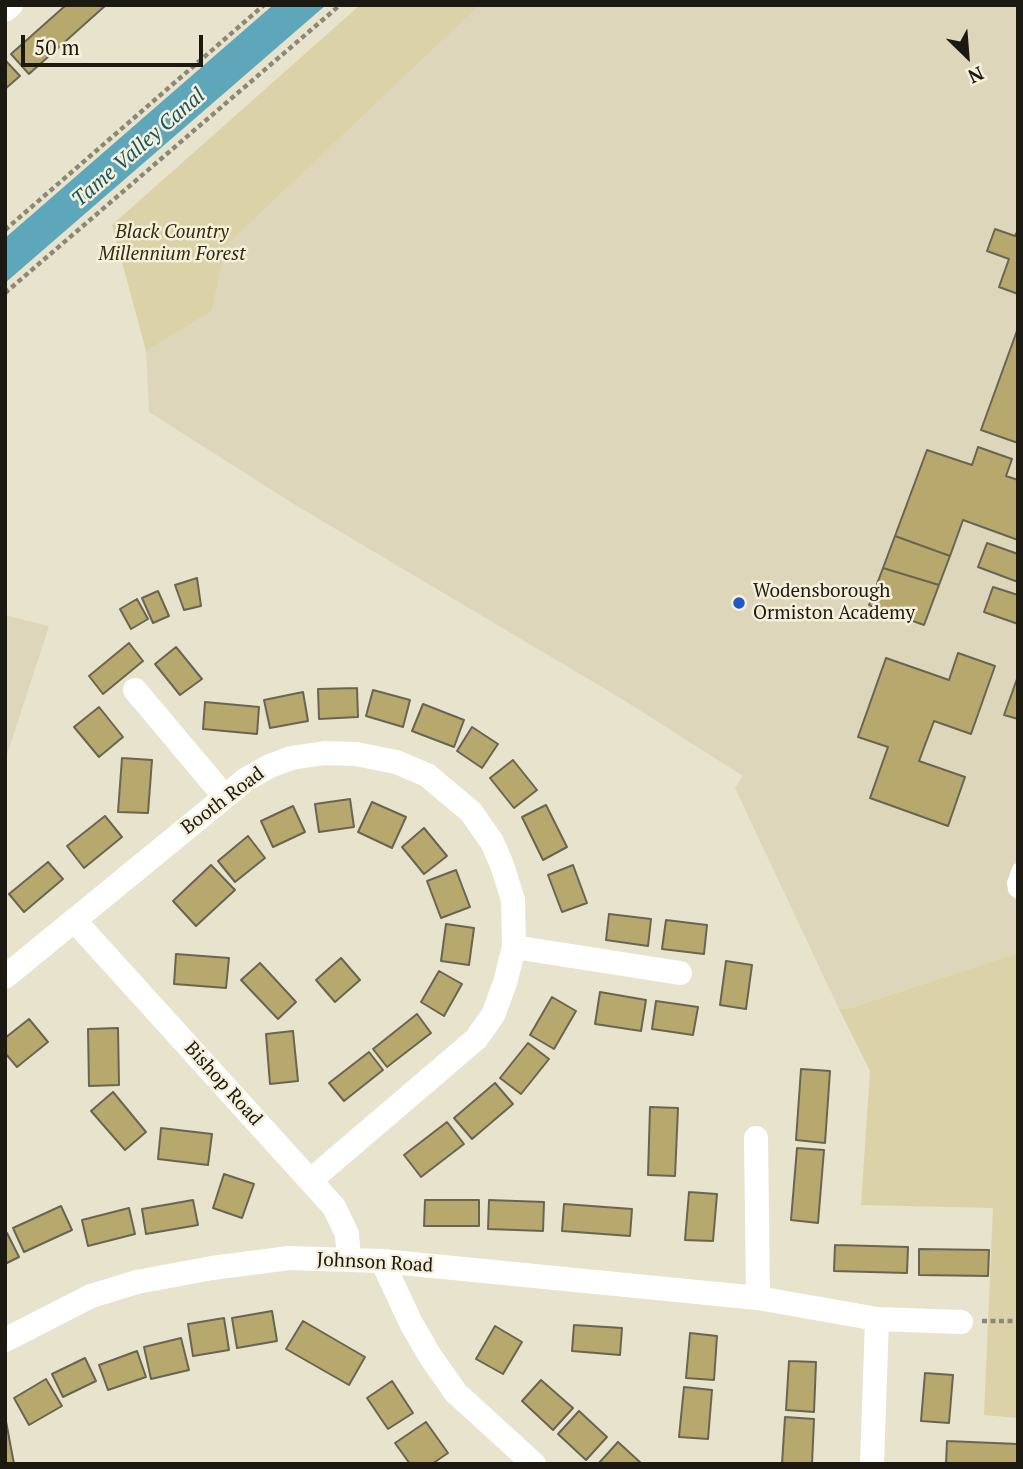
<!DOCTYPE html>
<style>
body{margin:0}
#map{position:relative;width:1023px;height:1469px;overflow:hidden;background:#e8e3cd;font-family:"PT Serif",serif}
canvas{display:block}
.frame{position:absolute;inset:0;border:7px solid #1b1912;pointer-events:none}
.north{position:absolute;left:932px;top:21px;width:70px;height:70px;-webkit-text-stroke:5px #f6f0db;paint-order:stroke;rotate:155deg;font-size:19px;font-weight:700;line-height:28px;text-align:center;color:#1b1912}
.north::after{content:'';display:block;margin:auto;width:24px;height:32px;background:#1b1912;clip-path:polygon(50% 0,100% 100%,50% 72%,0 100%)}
.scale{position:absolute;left:21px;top:35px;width:182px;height:32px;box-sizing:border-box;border:4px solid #1b1912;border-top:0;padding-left:9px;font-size:21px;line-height:24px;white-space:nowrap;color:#1b1912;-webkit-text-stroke:5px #f6f0db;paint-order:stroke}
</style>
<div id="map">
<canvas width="1023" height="1469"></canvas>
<div class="frame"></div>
<div class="north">N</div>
<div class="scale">50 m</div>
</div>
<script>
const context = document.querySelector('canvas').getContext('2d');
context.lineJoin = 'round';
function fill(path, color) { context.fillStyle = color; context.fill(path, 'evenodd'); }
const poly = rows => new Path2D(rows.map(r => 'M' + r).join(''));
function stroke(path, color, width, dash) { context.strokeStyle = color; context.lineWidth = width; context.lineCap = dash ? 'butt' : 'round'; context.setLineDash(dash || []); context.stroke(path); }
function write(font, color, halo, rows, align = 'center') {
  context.font = font + ' "PT Serif",serif'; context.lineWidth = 5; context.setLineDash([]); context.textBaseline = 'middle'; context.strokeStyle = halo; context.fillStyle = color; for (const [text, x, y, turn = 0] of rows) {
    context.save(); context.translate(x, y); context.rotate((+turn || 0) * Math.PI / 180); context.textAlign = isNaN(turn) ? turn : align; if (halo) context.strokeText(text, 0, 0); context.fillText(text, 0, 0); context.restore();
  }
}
fill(poly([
 [480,5,1018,5,1018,953,851,1008,839,1009,735,788,743,776,622,699,297,506,149,412,146,351,212,311,226,246],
 [5,615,49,626,5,761]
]), '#ddd6ba');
fill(poly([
 [360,5,480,5,226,246,212,311,146,351,112,225],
 [1018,953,1018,1418,984,1415,993,1208,861,1205,870,1071,839,1009,851,1008]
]), '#dcd2a8');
fill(poly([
 [273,5,326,5,5,283,5,238]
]), '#5ea7bb');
const building = poly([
 [66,5,106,5,29,74,11,54,66,5],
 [5,60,20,76,5,89,5,60],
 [995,229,1015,236,1018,230,1018,294,999,287,1009,259,987,251,995,229],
 [1018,328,1018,443,981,430,1018,328],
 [978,447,1012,459,1006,476,1018,480,1018,540,963,520,950,556,895,536,927,450,972,465,978,447],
 [895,536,950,556,939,585,883,568,895,536],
 [987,543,1018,554,1018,582,978,567,987,543],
 [883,568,939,585,924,625,869,605,883,568],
 [197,578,201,606,184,610,175,585,197,578],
 [993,587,1018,595,1018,624,984,612,993,587],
 [158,591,169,616,153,623,142,598,158,591],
 [137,599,148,619,131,629,120,609,137,599],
 [129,643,143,661,103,694,89,676,129,643],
 [176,647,202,679,180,695,155,664,176,647],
 [958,653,995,666,971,734,934,721,919,761,965,777,948,826,870,798,888,747,858,737,886,658,949,680,958,653],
 [1017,679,1018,679,1018,719,1004,715,1017,679],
 [357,688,358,717,319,719,318,689,357,688],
 [373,690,410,700,403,727,366,716,373,690],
 [303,692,308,721,270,728,264,700,303,692],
 [205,702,259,707,257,734,203,729,205,702],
 [423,704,464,720,454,747,412,731,423,704],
 [99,707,123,737,99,757,74,727,99,707],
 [472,727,498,744,482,768,457,751,472,727],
 [122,758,152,760,148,813,118,812,122,758],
 [513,760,537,790,514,808,490,778,513,760],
 [350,799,354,827,319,832,315,804,350,799],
 [372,802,406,817,392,848,358,832,372,802],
 [546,805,567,847,543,860,522,817,546,805],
 [293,806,305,832,273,847,261,821,293,806],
 [105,816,122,837,84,868,67,846,105,816],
 [424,828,447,856,424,874,402,847,424,828],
 [248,836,265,858,235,882,218,861,248,836],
 [48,862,63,879,24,912,9,894,48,862],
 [211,865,235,890,196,926,173,901,211,865],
 [573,865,587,903,562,912,548,875,573,865],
 [456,870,470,907,441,918,427,881,456,870],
 [609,914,651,919,648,946,606,940,609,914],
 [666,920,707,925,704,954,662,949,666,920],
 [446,924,474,928,469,965,441,961,446,924],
 [176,954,229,958,226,988,174,984,176,954],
 [341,958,360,980,335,1002,316,980,341,958],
 [726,961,752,965,746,1009,720,1005,726,961],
 [260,963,296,1002,278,1019,241,980,260,963],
 [439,971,462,984,444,1016,421,1002,439,971],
 [600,992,646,1000,641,1031,595,1024,600,992],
 [552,997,576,1011,554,1049,530,1035,552,997],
 [656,1001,698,1007,693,1035,652,1029,656,1001],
 [417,1014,431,1033,387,1067,373,1049,417,1014],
 [29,1019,48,1042,17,1067,5,1053,5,1038,29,1019],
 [118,1028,119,1085,89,1086,88,1029,118,1028],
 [293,1031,298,1081,270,1084,266,1034,293,1031],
 [528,1043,549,1059,521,1094,500,1078,528,1043],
 [369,1052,383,1070,344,1101,329,1083,369,1052],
 [801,1069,830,1071,825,1143,796,1140,801,1069],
 [495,1083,513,1104,472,1139,454,1118,495,1083],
 [113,1092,146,1132,125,1150,91,1111,113,1092],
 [650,1107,678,1108,675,1176,648,1175,650,1107],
 [447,1122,464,1144,421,1177,404,1155,447,1122],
 [161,1128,212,1134,208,1165,158,1159,161,1128],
 [797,1148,824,1150,818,1223,791,1220,797,1148],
 [224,1174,254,1184,242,1218,213,1208,224,1174],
 [689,1192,717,1194,713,1241,685,1240,689,1192],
 [193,1200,198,1225,146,1234,142,1209,193,1200],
 [425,1200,479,1200,479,1226,424,1226,425,1200],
 [489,1200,544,1202,543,1231,488,1229,489,1200],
 [564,1204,632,1209,630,1236,562,1231,564,1204],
 [61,1206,72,1230,24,1252,13,1228,61,1206],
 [129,1208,135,1234,88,1246,82,1220,129,1208],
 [7,1233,19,1257,5,1264,5,1234,7,1233],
 [835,1245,908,1247,907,1273,834,1271,835,1245],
 [919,1249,989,1250,988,1276,919,1275,919,1249],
 [272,1311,277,1341,237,1348,232,1318,272,1311],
 [224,1318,229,1350,193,1356,188,1324,224,1318],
 [303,1321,365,1357,349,1385,286,1349,303,1321],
 [574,1325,622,1328,620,1355,572,1351,574,1325],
 [495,1326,522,1342,503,1374,476,1359,495,1326],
 [690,1333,717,1336,714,1380,686,1378,690,1333],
 [181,1338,189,1370,151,1379,144,1347,181,1338],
 [137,1351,146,1377,108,1390,99,1365,137,1351],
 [85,1358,96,1381,63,1397,52,1374,85,1358],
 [789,1361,816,1362,814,1412,786,1410,789,1361],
 [925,1373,953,1375,949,1423,921,1421,925,1373],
 [46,1379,62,1406,29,1425,14,1398,46,1379],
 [541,1380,573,1408,553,1430,522,1401,541,1380],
 [392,1381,413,1413,388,1429,367,1398,392,1381],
 [684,1387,712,1390,708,1439,679,1437,684,1387],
 [579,1411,607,1437,586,1460,558,1434,579,1411],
 [5,1416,14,1464,5,1464,5,1416],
 [785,1417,814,1419,812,1464,782,1464,785,1417],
 [426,1422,448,1453,432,1464,410,1464,395,1443,426,1422],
 [947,1441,1018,1444,1018,1464,946,1464,947,1441],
 [618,1442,642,1464,598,1464,618,1442]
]);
fill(building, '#b7a86e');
stroke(building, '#6a6552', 2);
stroke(poly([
 [5,230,264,5],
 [5,293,340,5],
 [982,1321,1018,1321]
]), '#8b8878', 4.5, [5, 3.5]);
stroke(poly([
 [1018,869,1013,883,1014,890,1018,893]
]), '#fff', 12);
stroke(poly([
 [5,10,11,5],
 [135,690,225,797],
 [74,920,334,1207,347,1234,349,1260],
 [514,947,680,973],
 [5,977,225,797,245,780,270,766,291,758,325,753,356,754,396,762,427,775,471,812,492,842,502,865,513,900,514,947,505,983,493,1015,476,1039,311,1180],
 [756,1138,758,1298],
 [382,1261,411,1323,430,1356,456,1393,534,1464],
 [877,1319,961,1322],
 [5,1340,91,1296,137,1282,212,1268,289,1258,382,1261,758,1298,877,1319,872,1464]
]), '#fff', 24);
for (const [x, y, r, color] of [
 [739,603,7,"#2258c5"]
]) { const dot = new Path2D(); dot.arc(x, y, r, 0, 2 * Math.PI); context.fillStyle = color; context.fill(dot); stroke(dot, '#f6f0db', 2.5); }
write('italic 19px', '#322b10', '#f6f0db', [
 ["Black Country",172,233],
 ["Millennium Forest",172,255]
]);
write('19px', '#1b1912', '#f6f0db', [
 ["Wodensborough",753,592],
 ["Ormiston Academy",753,614]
], 'left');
write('19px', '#1b1912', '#f6f0db', [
 ["Booth Road",223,801,-37],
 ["Bishop Road",223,1084,48],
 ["Johnson Road",375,1263,3]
]);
write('italic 21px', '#165563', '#f6f0db', [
 ["Tame Valley Canal",139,148,-41]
]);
</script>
